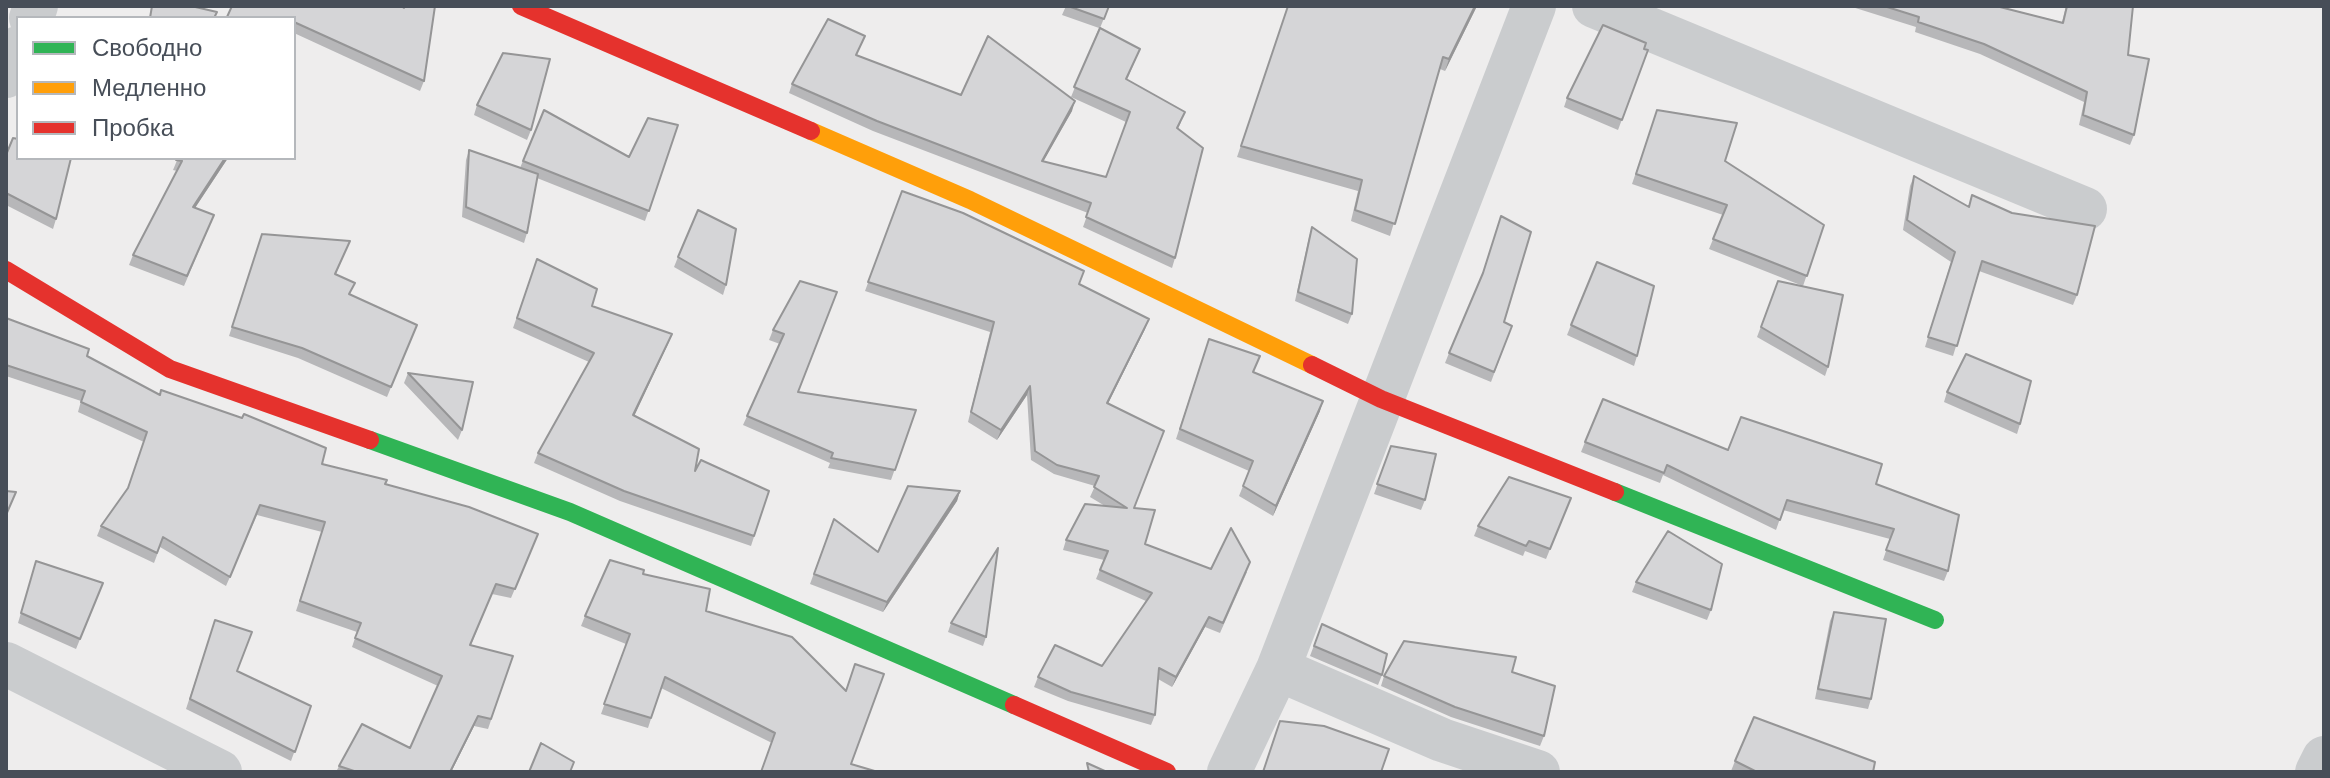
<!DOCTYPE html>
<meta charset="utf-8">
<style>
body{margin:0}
#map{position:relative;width:2330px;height:778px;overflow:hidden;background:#eeeded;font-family:Arial,sans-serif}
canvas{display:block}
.frame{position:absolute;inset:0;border:8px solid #474e58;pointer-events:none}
.legend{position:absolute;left:16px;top:16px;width:280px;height:144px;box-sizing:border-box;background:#fff;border:2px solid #b5b8bc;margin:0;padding:10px 14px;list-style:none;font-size:24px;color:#474e58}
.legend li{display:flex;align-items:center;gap:16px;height:40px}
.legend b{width:40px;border:2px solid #b5b8bc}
</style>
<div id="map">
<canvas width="2330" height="778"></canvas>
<div class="frame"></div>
<ul class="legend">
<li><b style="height:10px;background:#30b455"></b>Свободно</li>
<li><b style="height:10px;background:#ff9f0a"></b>Медленно</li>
<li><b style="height:10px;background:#e5322d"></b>Пробка</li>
</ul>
</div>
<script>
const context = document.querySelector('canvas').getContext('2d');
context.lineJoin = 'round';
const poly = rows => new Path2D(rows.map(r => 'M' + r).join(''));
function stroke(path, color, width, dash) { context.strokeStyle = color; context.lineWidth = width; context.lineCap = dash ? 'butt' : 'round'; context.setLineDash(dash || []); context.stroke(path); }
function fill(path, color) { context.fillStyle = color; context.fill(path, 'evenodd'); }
stroke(poly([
 [1594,6,2085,209],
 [31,18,36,6],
 [6,76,18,48],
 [6,664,220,772],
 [1278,669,1442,740,1538,772],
 [1229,772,1278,669,1534,6],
 [2317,772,2324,758]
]), '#caccce', 44);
stroke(poly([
 [370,440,570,512,1014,705],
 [1615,492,1935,620]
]), '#30b455', 18);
stroke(poly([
 [811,131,970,200,1312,365]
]), '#ff9f0a', 18);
stroke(poly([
 [521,6,811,131],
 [6,270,170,369,370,440],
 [1312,365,1381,399,1615,492],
 [1014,705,1167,772]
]), '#e5322d', 18);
fill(poly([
 [232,6,401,6,424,81,420,91,294,33,294,18,227,18],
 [1066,6,1109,6,1100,28,1140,49,1127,80,1181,122,1178,129,1175,258,1172,268,1083,227,1088,213,873,131,789,93,792,84,857,55,961,95,1072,111,1043,161,1106,177,1126,122,1071,97,1099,28,1062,15],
 [1288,6,1477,6,1445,71,1440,69,1390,236,1351,221,1358,191,1237,157],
 [1849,6,1996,6,2062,22,2066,6,2133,6,2128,55,2134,135,2130,145,2079,125,2084,102,1980,54,1915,32,1916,27],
 [1644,49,1648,50,1618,130,1564,107,1567,98],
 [477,105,531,130,527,140,474,115],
 [544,110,629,157,678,125,645,221,537,178,527,233,524,243,462,217,466,160,469,150,520,168],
 [1657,110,1725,161,1824,225,1803,286,1709,249,1723,215,1632,184],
 [6,155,56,219,53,229,6,205],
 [178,158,228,158,195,208,210,225,184,286,129,265,133,255,177,171,173,170],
 [1914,176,2077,295,2073,305,1979,271,1953,356,1925,347,1951,262,1903,230,1910,186],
 [902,191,1079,284,1145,329,1108,404,1145,544,1211,569,1247,572,1220,633,1205,627,1172,687,1158,679,1155,715,1151,725,1068,701,1034,687,1038,677,1102,666,1146,601,1096,579,1104,560,1063,550,1066,540,1105,506,1090,497,1095,486,1054,474,1031,460,1027,395,997,440,968,422,990,332,865,291],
 [1312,227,1352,314,1348,324,1295,301,1309,237],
 [262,234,350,241,336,274,350,295,417,325,387,397,298,358,229,336],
 [678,257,726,285,723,295,674,267],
 [537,259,592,306,672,334,634,415,695,471,769,491,751,546,620,501,534,463,538,453,589,362,513,328],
 [800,281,798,392,916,410,891,480,828,468,830,463,743,425,780,344,769,340,773,330],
 [1778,281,1828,367,1825,376,1757,337],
 [6,318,87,356,160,395,322,464,385,484,534,544,511,598,492,594,471,645,513,656,488,729,474,726,451,772,336,772,339,766,410,748,438,686,352,647,357,632,296,611,322,532,257,515,226,586,160,547,154,563,97,536,101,526,128,488,144,442,78,412,81,401,6,376],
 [1504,322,1512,326,1491,382,1445,363,1449,353],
 [1571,325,1637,356,1634,366,1567,335],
 [1209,339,1254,373,1320,411,1273,516,1239,496,1249,471,1176,439],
 [408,373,462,430,458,440,404,383],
 [1947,392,2020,424,2017,434,1944,402],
 [1585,442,1728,450,1876,484,1948,571,1944,581,1883,560,1890,539,1783,510,1776,530,1663,475,1660,483,1581,452],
 [1391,446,1425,500,1421,510,1374,494],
 [960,491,957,501,883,612,810,584,834,519,878,552],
 [1571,498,1546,559,1525,551,1523,556,1474,536,1478,526],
 [36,561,103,583,76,649,18,623],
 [643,574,845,691,884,674,772,743,661,688,648,728,601,714,626,644,581,626,585,616],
 [1636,582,1711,610,1707,620,1632,592],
 [1834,612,1871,699,1868,709,1815,699,1830,621],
 [215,620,237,671,311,706,291,761,186,709],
 [951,623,986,637,983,646,948,632],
 [1322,624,1382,675,1378,685,1310,656],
 [1512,672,1544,736,1540,746,1451,717,1381,686,1384,676],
 [1735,761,1873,772,1733,772,1731,771]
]), '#b7b7b9');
fill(poly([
 [1475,6,1477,6,1445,71,1449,59],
 [1075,101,1072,111,1038,171,1042,161],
 [225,158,228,158,189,217,193,207],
 [1149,319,1145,329,1103,413,1107,403],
 [672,334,668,344,630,425,633,415],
 [1030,386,1027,395,997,440,1001,430],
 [1323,401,1320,411,1273,516,1276,506],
 [960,491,957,501,883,612,887,602],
 [1209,617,1205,627,1172,687,1176,677],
 [478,716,474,726,451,772,450,772]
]), '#959596');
const building = poly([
 [152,6,191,6,217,12,214,18,150,18,152,6],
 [232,6,401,6,404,8,405,6,435,6,424,81,294,22,294,18,232,18,227,17,232,6],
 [1068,6,1109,6,1104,19,1068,6],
 [1288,6,1475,6,1449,59,1443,57,1395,224,1355,210,1362,180,1241,146,1288,6],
 [1884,6,1996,6,2063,23,2067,6,2133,6,2128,55,2149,59,2134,135,2083,115,2087,92,1984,44,1918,22,1919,17,1884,6],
 [828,19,865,36,856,55,961,95,988,36,1075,101,1042,161,1106,177,1130,112,1074,87,1100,28,1140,49,1126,79,1185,112,1177,128,1203,148,1175,258,1086,217,1091,203,877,121,792,84,828,19],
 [1603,25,1646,43,1644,49,1648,50,1622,120,1567,98,1603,25],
 [503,53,550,59,531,130,477,105,503,53],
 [544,110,629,157,648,118,678,125,649,211,523,161,544,110],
 [1657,110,1737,123,1725,161,1824,225,1807,276,1713,239,1727,205,1636,174,1657,110],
 [13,138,18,139,18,158,71,158,56,219,6,193,6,155,13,138],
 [469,150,538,174,527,233,466,207,469,150],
 [178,158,225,158,193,207,214,215,187,276,133,255,182,161,176,160,178,158],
 [1914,176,1969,207,1972,195,2012,213,2095,226,2077,295,1982,261,1957,346,1928,337,1955,252,1907,220,1914,176],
 [902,191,963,213,1084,271,1079,284,1149,319,1107,403,1164,431,1134,508,1155,510,1145,544,1211,569,1231,528,1250,562,1223,623,1209,617,1176,677,1159,668,1155,715,1071,692,1038,677,1055,645,1102,666,1152,593,1100,570,1108,551,1066,540,1085,504,1127,508,1094,487,1099,476,1057,465,1035,451,1030,386,1001,430,971,412,994,322,868,282,902,191],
 [698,210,736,229,726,285,678,257,698,210],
 [1501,216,1531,232,1504,322,1512,326,1494,372,1449,353,1483,273,1501,216],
 [1312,227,1357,259,1352,314,1298,292,1312,227],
 [262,234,350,241,335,274,355,283,349,294,417,325,391,387,302,348,232,327,262,234],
 [537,259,597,289,592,306,672,334,633,415,699,449,695,471,701,460,769,491,754,536,624,491,538,453,594,353,517,318,537,259],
 [1597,262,1654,286,1637,356,1571,325,1597,262],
 [800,281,837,292,798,392,916,410,895,470,831,458,833,453,747,416,784,334,773,330,800,281],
 [1778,281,1843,295,1828,367,1761,327,1778,281],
 [6,318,89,349,87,356,160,395,161,390,242,418,244,414,326,448,322,464,387,480,385,484,469,507,538,534,515,589,496,584,470,645,513,656,491,719,478,716,450,772,357,772,339,766,362,724,410,748,442,676,355,638,361,623,300,601,325,522,260,505,230,577,163,537,157,553,101,526,128,488,147,432,81,402,85,391,6,365,6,318],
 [1209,339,1260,356,1253,372,1323,401,1276,506,1243,486,1253,461,1180,429,1209,339],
 [1966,354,2031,381,2020,424,1947,392,1966,354],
 [408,373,473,382,462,430,408,373],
 [1603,399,1728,450,1741,417,1882,464,1876,484,1959,515,1948,571,1886,550,1894,529,1787,500,1780,520,1667,465,1664,473,1585,442,1603,399],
 [1391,446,1436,454,1425,500,1377,484,1391,446],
 [1509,477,1571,498,1550,549,1529,541,1526,546,1478,526,1509,477],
 [908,486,960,491,887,602,814,574,834,519,878,552,908,486],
 [6,491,16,492,6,515,6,491],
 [1668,531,1722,564,1711,610,1636,582,1668,531],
 [998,548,986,637,951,623,998,548],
 [610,560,644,570,643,574,710,589,706,611,792,637,846,691,855,664,884,674,851,764,878,772,761,772,775,733,665,677,651,718,604,704,630,634,585,616,610,560],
 [36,561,103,583,80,639,21,613,36,561],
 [1834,612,1886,619,1871,699,1818,689,1834,612],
 [215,620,252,632,237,671,311,706,295,752,190,699,215,620],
 [1322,624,1387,654,1382,675,1314,646,1322,624],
 [1404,641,1516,657,1512,672,1555,686,1544,736,1455,707,1384,676,1404,641],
 [1754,717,1875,762,1873,772,1757,772,1735,761,1754,717],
 [1280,721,1324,726,1389,749,1381,772,1263,772,1280,721],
 [541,743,574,762,570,772,529,772,541,743],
 [1087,763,1107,772,1089,772,1087,763]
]);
fill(building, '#d5d5d7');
stroke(building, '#959596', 2);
</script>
